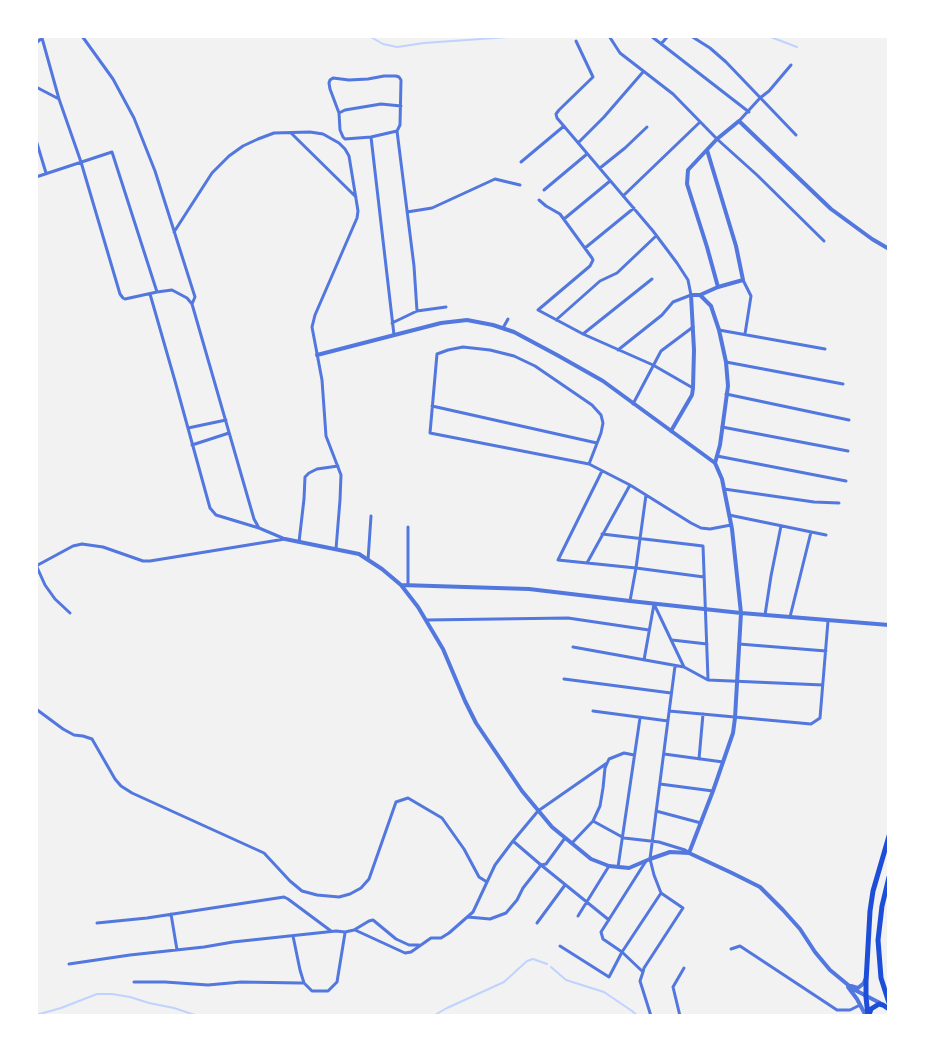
<!DOCTYPE html>
<style>
body{margin:0}
#map{position:relative;width:925px;height:1052px;overflow:hidden;background:#f2f2f2;font-family:Barlow,sans-serif}
canvas{display:block}
.frame{position:absolute;inset:0;border:38px solid #fff;pointer-events:none}
</style>
<div id="map">
<canvas width="925" height="1052"></canvas>
<div class="frame"></div>
</div>
<script>
const context = document.querySelector('canvas').getContext('2d');
context.lineJoin = 'round';
const poly = rows => new Path2D(rows.map(r => 'M' + r).join(''));
function stroke(path, color, width, dash) { context.strokeStyle = color; context.lineWidth = width; context.lineCap = dash ? 'butt' : 'round'; context.setLineDash(dash || []); context.stroke(path); }
stroke(poly([
 [369,36,383,44,397,47,424,43,523,36],
 [768,36,797,47],
 [551,967,566,980,604,992,632,1011,638,1016],
 [36,1015,61,1008,97,994,112,994,130,997,149,1003,174,1008,198,1016],
 [433,1016,447,1008,504,982,527,961,533,959,547,964]
]), '#bfd3fe', 2);
stroke(poly([
 [82,36,113,79,134,118,155,171,195,297,192,304,254,519,259,528],
 [609,36,620,53,673,94,717,139,757,175,824,241],
 [651,36,749,112],
 [691,36,710,48,726,62,796,135],
 [576,41,593,77,559,110,556,114,557,118,653,231,677,263,688,280,691,295,673,302,662,315,618,350],
 [36,43,42,38,59,99,81,162,120,294,123,298,125,299,157,292,172,290,187,298,192,304],
 [661,44,668,36],
 [36,87,59,99],
 [339,113,345,110,381,104,401,106],
 [739,121,760,98,769,91,791,65],
 [397,131,371,137,345,139,343,137,340,130,339,113,330,89,329,83,330,80,333,78,349,80,368,79,384,76,396,76,399,77,401,80,400,125,397,131,414,266,417,311],
 [291,133,356,197],
 [371,137,394,335],
 [36,140,46,173],
 [578,143,604,117,643,72],
 [521,162,564,126],
 [600,168,625,148,647,127],
 [36,177,112,152,157,292],
 [544,190,587,154],
 [623,196,700,122],
 [539,200,546,206,560,214,592,258,593,260,590,266,538,310,583,334,653,365,693,388],
 [407,212,432,208,495,179,520,185],
 [564,219,610,181],
 [174,232,212,173,229,156,243,146,258,139,274,133,310,132,323,134,339,143,345,149,349,156,358,211,357,218,315,315,312,327,322,380,326,436,341,475,340,500,336,549],
 [585,248,634,208],
 [743,280,751,296,745,334],
 [150,294,175,381,210,508,216,515,259,528,285,539],
 [556,320,600,281,617,273,656,236],
 [392,323,417,311,446,307],
 [503,328,508,319],
 [719,330,825,349],
 [583,334,652,279],
 [726,362,843,384],
 [726,394,849,420],
 [633,404,661,351,693,327],
 [432,406,597,443],
 [722,427,848,451],
 [188,428,226,420],
 [192,445,229,433],
 [717,456,846,481],
 [589,464,601,433,603,423,601,415,592,405,535,366,514,356,490,350,463,347,448,350,437,354,430,433,589,464,630,485,691,523,701,528,710,529,731,525],
 [602,471,558,560,636,568,704,577],
 [724,489,814,502,839,503],
 [729,515,826,535],
 [408,527,408,585],
 [602,534,703,546,708,679],
 [299,542,304,499,305,477,309,473,317,469,338,466],
 [368,560,371,516],
 [587,563,630,485],
 [36,565,45,585,55,599,70,613],
 [36,566,73,546,82,544,103,547,143,561,150,561,285,539],
 [630,601,636,568,646,495],
 [654,604,684,667],
 [765,615,771,576,781,526],
 [790,617,811,532],
 [426,620,568,618,649,630],
 [672,640,707,644],
 [739,644,826,651],
 [573,647,684,667,708,680,823,685],
 [644,660,654,604],
 [564,679,671,693],
 [36,709,63,729,74,735,83,736,92,739,115,779,121,786,132,793,264,853,290,881,302,891,317,895,339,897,350,894,361,888,369,879,396,802,408,798,442,818,464,849,479,877,487,882],
 [593,711,668,721],
 [669,711,811,724,820,718,828,621],
 [664,754,723,762],
 [699,759,703,714],
 [660,784,713,791],
 [656,811,701,823],
 [593,821,624,838,659,842,685,850,688,852],
 [513,841,541,865,609,920],
 [572,843,593,821,600,806,603,788,605,768,609,759,624,753,634,755],
 [646,861,601,932,603,939,622,952,643,972,640,981,651,1016],
 [618,867,640,718],
 [171,914,177,950],
 [578,916,609,866],
 [468,917,490,919,506,913,517,900,523,888,541,865,546,864,565,838],
 [97,923,147,918,284,897,288,899,331,931],
 [537,923,565,885],
 [355,930,405,953,411,952,431,938,441,938,449,933,473,912,495,865,513,841,538,811,607,763],
 [293,936,300,970,304,983],
 [560,946,609,977,622,952,661,893],
 [731,949,740,946,837,1010,850,1010,860,1005],
 [69,964,130,955,204,947,233,942,336,931,345,932,354,930,369,921,373,920,396,939,409,945,419,945],
 [643,972,644,968,683,908,661,893,654,875,650,859,675,666],
 [134,982,165,982,208,985,241,982,300,983,304,983,312,991,328,991,337,982,345,933],
 [680,1016,673,987,684,968]
]), '#5277de', 3);
stroke(poly([
 [718,287,707,247,687,184,688,170,717,139,739,121,831,209,872,239,889,249],
 [700,295,711,306,719,330,726,362,728,386,720,445,715,463],
 [317,355,441,323,467,320,493,325,514,332,557,355,603,381,715,463,722,479,732,529,741,613,735,718,733,733,713,791,689,853],
 [671,431,692,395,693,388,694,350,691,295,700,295,718,287,743,280,736,246,707,150],
 [285,539,359,554,382,569,401,585,418,607,443,649,465,701,476,723,522,791,552,827,591,859,609,866,629,868,650,859,670,852,689,853,732,873,760,887,783,910,800,929,815,952,830,970,853,989,880,1003],
 [401,585,529,589,630,601,741,613,889,625],
 [851,986,858,988,864,983,865,980],
 [848,987,857,999,866,1016]
]), '#5277de', 4);
stroke(poly([
 [889,877,882,906,878,940,881,978,889,1003],
 [869,1015,871,1009,879,1004,883,1005,889,1009],
 [868,1016,866,997,866,982,870,911,873,891,889,836]
]), '#1d4ed8', 5);
</script>
